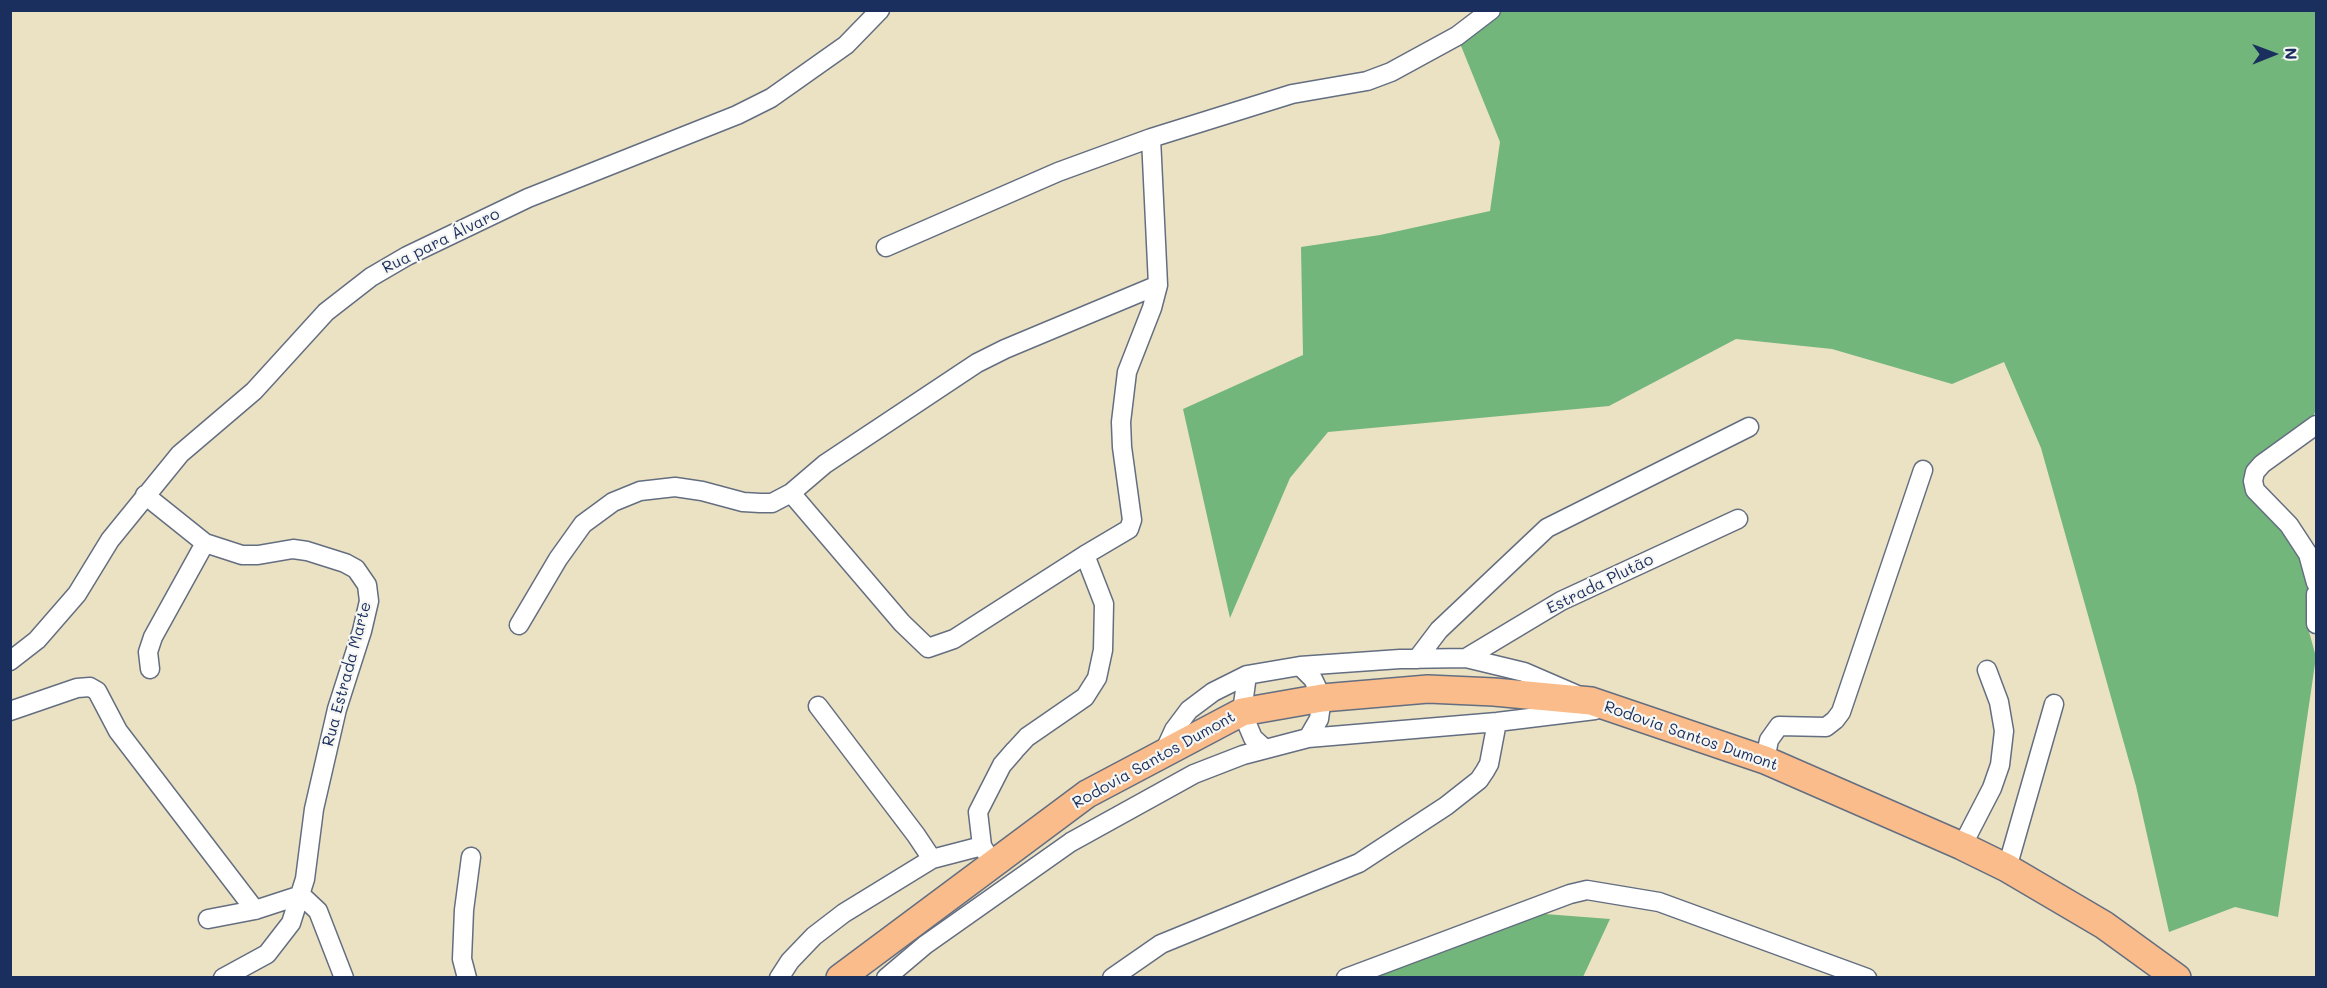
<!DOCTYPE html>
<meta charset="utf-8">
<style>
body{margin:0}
#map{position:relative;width:2327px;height:988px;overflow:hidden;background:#ebe2c3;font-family:Mali,sans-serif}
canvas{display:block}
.frame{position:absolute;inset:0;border:12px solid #1b2f5e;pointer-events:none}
.north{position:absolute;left:2243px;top:24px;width:60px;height:60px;-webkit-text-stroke:4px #f6f6f2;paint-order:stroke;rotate:89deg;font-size:16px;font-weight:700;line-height:24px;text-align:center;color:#1b2f5e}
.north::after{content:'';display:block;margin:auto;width:21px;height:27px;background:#1b2f5e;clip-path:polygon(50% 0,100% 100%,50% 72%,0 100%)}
</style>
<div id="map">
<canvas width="2327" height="988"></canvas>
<div class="frame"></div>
<div class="north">N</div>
</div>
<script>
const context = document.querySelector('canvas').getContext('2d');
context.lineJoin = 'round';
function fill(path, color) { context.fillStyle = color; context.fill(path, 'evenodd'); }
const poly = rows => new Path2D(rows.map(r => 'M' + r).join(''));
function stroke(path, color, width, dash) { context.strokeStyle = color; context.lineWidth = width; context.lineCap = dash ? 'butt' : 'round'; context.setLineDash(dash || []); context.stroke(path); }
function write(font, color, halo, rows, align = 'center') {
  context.font = font + ' Mali,sans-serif'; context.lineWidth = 4.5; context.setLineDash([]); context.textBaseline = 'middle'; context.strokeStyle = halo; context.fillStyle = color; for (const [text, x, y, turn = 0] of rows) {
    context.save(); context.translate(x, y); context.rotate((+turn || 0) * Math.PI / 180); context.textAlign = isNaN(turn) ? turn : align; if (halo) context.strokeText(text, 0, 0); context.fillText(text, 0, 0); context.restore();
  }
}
fill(poly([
 [1502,11,2316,11,2316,410,2308,428,2278,443,2249,493,2303,553,2309,585,2308,628,2316,657,2278,917,2235,907,2169,932,2136,786,2041,448,2004,362,1952,384,1832,349,1736,339,1609,406,1328,432,1290,478,1230,618,1183,409,1303,355,1301,247,1380,235,1490,211,1500,142,1457,36],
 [1519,912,1610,919,1583,977,1354,978]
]), '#72b67b');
const minor = poly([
 [1151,138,1292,94,1367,81,1391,72,1457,36,1491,10],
 [886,247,1058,172,1151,138,1158,285,1152,308,1127,372,1121,422,1122,447,1132,520,1129,529,1085,555,1104,604,1103,650,1097,678,1085,697,1027,737,1015,750,1002,765,978,812,982,846,992,862],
 [2316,425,2262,464,2255,472,2253,481,2255,490,2289,525,2308,554,2316,583],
 [791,493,825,464,977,363,1005,349,1158,285],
 [145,495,205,543,242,555,258,555,293,549,307,551,345,563,356,569,367,585,369,601,362,631,337,709,314,809,305,879,291,923,267,954,223,978],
 [2316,594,2316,624],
 [519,625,558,559,583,524,613,502,640,491,675,487,702,491,743,502,760,503,772,503,791,493,902,623,928,648,954,639,1085,555],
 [1466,658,1561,601,1738,519],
 [1417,659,1439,630,1547,528,1749,427],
 [10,661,37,640,77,594,110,540,180,454,254,391,326,312,371,277,407,256,528,198,737,115,771,98,846,45,880,10],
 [1300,666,1313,679,1322,698,1319,719,1308,738],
 [150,669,148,652,153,637,205,543],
 [1247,675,1242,712,1253,738,1265,749],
 [818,706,916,835,932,859],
 [10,711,77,688,90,687,97,691,118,731,255,910],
 [1163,754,1174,730,1189,710,1213,692,1247,675,1300,666,1400,659,1466,658,1524,672,1575,694],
 [1765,760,1769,740,1779,726,1826,727,1835,720,1841,712,1923,470],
 [1962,846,1992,788,2000,765,2004,731,1999,702,1987,670],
 [2007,868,2054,704],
 [208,919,255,910,301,895,318,911,344,978],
 [467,978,462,959,464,910,471,857],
 [779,978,790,961,814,936,844,913,932,859,982,846],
 [886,978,925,945,1071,842,1194,774,1243,755,1308,738,1497,722,1595,710],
 [1112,978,1161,944,1359,863,1446,806,1479,780,1485,771,1489,764,1497,722],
 [1346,978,1570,894,1587,890,1659,902,1867,978]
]);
const highway = poly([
 [840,978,1087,794,1242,712,1322,698,1428,689,1494,692,1591,701,1765,760,1962,846,2007,868,2104,925,2177,978]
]);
stroke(minor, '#646e81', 21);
stroke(highway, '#646e81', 30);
stroke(minor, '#fff', 18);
stroke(highway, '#f9bc8a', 27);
write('16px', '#1b2f5e', '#f6f6f2', [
 ["Rua para Álvaro",441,241,-26],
 ["Estrada Plutão",1600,584,-26],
 ["Rua Estrada Marte",347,674,-75],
 ["Rodovia Santos Dumont",1691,736,19],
 ["Rodovia Santos Dumont",1154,760,-29]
]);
</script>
